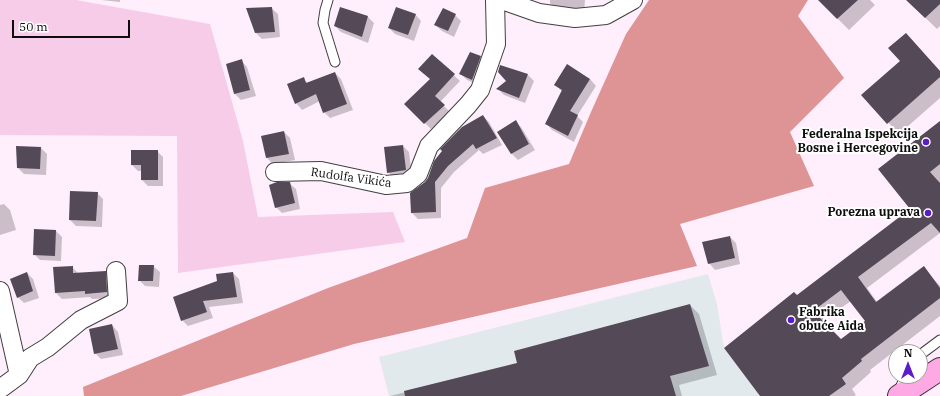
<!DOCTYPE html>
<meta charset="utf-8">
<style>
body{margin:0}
#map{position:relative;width:940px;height:396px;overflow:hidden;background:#ffeefb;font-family:"IBM Plex Serif",serif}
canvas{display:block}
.north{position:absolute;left:888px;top:344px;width:40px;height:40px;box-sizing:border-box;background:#fff;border:1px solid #9e9e9e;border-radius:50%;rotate:0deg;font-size:11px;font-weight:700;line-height:16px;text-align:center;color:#0d0d0d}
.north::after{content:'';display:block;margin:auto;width:14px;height:18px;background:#5c1bc8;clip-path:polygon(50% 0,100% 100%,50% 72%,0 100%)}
.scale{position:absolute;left:12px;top:20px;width:118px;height:18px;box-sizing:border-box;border:2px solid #0d0d0d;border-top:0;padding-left:5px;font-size:12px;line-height:14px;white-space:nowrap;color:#0d0d0d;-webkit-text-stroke:3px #fff;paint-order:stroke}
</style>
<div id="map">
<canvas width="940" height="396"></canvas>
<div class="north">N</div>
<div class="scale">50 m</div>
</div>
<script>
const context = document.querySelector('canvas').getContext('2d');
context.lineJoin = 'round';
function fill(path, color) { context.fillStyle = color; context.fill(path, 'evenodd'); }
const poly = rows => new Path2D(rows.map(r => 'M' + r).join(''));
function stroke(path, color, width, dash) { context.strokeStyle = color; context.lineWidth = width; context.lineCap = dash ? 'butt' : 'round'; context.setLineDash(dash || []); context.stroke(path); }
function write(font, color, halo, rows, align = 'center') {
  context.font = font + ' "IBM Plex Serif",serif'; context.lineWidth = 4; context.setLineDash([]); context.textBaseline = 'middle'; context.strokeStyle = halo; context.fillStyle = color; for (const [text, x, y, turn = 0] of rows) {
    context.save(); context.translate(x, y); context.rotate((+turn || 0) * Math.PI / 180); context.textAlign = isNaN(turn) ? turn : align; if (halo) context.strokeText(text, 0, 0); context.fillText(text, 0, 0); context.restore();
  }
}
fill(poly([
 [708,274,717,304,724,348,760,395,757,396,389,396,379,357]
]), '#e1e9ed');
fill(poly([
 [0,0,76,0,210,24,243,141,258,217,393,212,405,242,178,273,177,136,0,135]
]), '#f7cce8');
fill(poly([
 [649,0,808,0,798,16,844,78,790,132,814,186,680,224,697,266,354,344,181,396,84,396,83,387,328,288,467,238,485,188,569,164,591,112,626,34]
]), '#de9395');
fill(poly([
 [101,0,120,0,120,2],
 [550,0,585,0,584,13,556,10,550,3],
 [819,0,870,0,875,5,849,30],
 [907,0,940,0,940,26,937,29],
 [271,8,278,14,280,37,262,39,256,33],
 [341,8,368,17,374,23,368,43,341,32,335,26],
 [415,14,421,21,414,41,395,34,389,28],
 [455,15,461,21,454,37,442,31,435,25],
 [432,55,460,81,440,102,450,112,431,129,406,104,431,79],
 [480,57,486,63,479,85,467,80,461,74],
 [241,60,247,67,256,96,241,100,235,94,227,65],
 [940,71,940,98,899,134,863,95],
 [335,73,341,79,353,110,330,118,324,112,320,101,302,110,296,103,288,84,303,79,308,83],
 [528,75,534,81,525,103,504,95,498,89],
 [590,79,596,86,577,116,583,122,574,142,552,130,546,123,562,91,555,85],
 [483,116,489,122,502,145,483,154,479,150,454,172,441,188,441,218,418,219,412,213,435,162],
 [515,121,521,127,535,150,518,160,512,154,499,132],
 [940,122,940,233,867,288,877,302,924,268,940,286,940,316,870,370,871,372,852,389,856,395,854,396,762,396,797,296,911,209],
 [851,301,867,321,841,341,822,321],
 [284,132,290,138,295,160,273,164,267,158,262,136],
 [403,146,409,152,412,176,394,178,388,172],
 [41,148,47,154,46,175,24,174,18,168],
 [157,151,163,157,163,186,148,186,142,180,142,171,138,171,132,165],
 [289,183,296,189,300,209,282,213,276,207],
 [97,193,103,199,102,227,76,226,70,220],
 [4,204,10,210,16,230,0,235,0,205],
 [56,231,62,237,61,261,40,260,34,254],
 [730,237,736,243,740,264,715,270,709,263],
 [153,266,160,272,159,287,145,286,139,280],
 [72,267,78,273,105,272,111,278,113,298,92,299,90,297,62,299,56,293],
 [27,273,33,279,39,298,24,303,18,297],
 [233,273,239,279,243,303,209,307,213,318,188,326,182,320,218,282],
 [690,305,699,314,717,375,679,385,682,396,390,396,518,364],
 [112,325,118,332,123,355,101,359,95,353]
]), '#0003');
fill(poly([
 [818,0,858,0,837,19],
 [906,0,940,0,940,4,925,18],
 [272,7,275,32,255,33,246,8],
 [340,7,368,16,362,37,334,26],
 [396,7,416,14,408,35,388,28],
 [443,8,456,14,448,31,434,25],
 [906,33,940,71,940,77,887,124,861,95,900,61,888,48],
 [470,52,481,56,472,80,459,74],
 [432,54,455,74,435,96,445,105,424,124,404,104,430,79,418,69],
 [242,59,250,90,234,94,226,64],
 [567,64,590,79,570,111,578,115,568,136,545,124,562,90,554,85],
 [500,65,528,74,519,98,496,89,506,81,498,72],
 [335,72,347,104,323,113,316,94,295,104,287,84,304,77,306,83],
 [483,115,497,138,476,149,473,144,448,166,435,182,436,212,411,213,410,193,425,182,428,178,434,161,442,151,440,149,462,127],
 [516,120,529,144,511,154,497,132],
 [940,121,940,164,930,172,940,183,940,233,931,223,858,277,876,302,924,266,940,288,940,298,861,359,862,361,842,378,846,384,829,396,760,396,724,348,794,292,797,295,910,209,878,169],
 [841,290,865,321,841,339,813,311],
 [284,131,289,154,266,158,261,136],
 [403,145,406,170,387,173,384,147],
 [16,146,41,147,40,169,17,168],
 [131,150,158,150,158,180,141,180,141,165,131,165],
 [277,182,290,182,295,203,275,208,269,185],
 [70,191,98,192,96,221,69,220],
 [34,229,56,230,55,256,33,255],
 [730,236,735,258,708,264,702,242],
 [139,265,154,265,153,281,138,281],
 [73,266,73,273,106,271,107,292,85,294,85,291,55,293,53,267],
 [27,272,33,291,17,298,10,279],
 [233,272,237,297,203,301,207,312,181,321,173,297,217,281,216,274],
 [690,304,709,366,670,376,676,396,405,396,404,391,517,363,514,351],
 [112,324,118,349,94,354,89,329]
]), '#544957');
const lane = poly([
 [328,0,325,10,323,23,335,62],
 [920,355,940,340],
 [899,391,905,376]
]);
const street = poly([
 [502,0,539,13,575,18,606,15,633,0],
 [275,172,321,171,386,185,407,183,418,174,429,146,468,105,480,90,496,44,495,0],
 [0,291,19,375],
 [0,389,19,375,30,358,48,347,81,320,118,301,116,271]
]);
const secondary = poly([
 [899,396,940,369]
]);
stroke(lane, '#404040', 11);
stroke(street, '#404040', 20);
stroke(secondary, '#2f2f2f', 24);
stroke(lane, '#fff', 9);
stroke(street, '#fff', 18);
stroke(secondary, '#ffa9e4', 22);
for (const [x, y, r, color] of [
 [926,142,4,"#5c1bc8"],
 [928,213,4,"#5c1bc8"],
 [791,320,4,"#5c1bc8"]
]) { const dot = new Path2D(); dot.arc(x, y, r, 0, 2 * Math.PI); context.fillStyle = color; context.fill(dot); stroke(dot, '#fff', 1.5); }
write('bold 12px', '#0d0d0d', '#fff', [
 ["Federalna Ispekcija",918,135],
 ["Bosne i Hercegovine",918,149],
 ["Porezna uprava",920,213],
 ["Fabrika",799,313,"left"],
 ["obuće Aida",799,327,"left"]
], 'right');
write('12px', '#0d0d0d', '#fff', [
 ["Rudolfa Vikića",351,178,8]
]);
</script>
